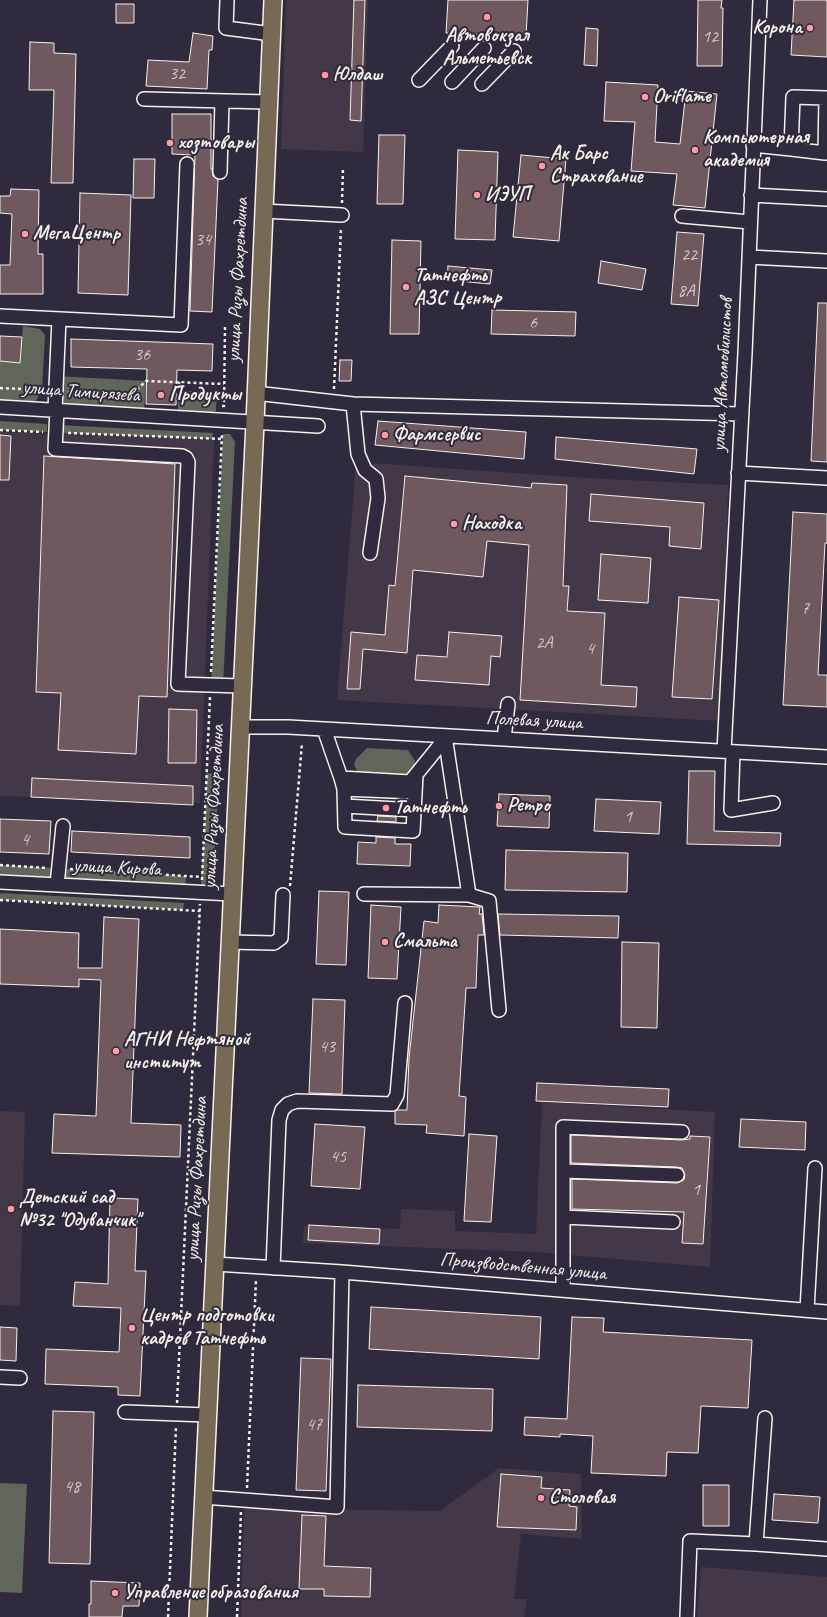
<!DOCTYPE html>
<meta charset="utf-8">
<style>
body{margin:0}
canvas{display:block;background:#2f2a3d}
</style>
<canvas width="827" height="1617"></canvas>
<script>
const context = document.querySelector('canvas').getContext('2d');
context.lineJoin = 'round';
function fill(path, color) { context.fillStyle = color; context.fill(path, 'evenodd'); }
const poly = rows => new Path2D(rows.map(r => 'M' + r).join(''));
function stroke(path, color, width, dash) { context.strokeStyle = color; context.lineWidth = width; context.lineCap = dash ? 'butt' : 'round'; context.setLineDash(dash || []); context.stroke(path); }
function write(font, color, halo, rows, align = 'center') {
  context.font = font + ' Caveat,sans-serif'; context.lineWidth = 4; context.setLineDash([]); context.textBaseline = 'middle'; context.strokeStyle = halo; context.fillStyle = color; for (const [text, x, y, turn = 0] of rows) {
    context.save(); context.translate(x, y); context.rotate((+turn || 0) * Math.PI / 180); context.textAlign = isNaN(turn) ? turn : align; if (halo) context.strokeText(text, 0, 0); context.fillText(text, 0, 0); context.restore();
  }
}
fill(poly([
 [286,0,368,0,363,152,281,149],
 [0,432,214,440,200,803,0,796],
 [356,462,586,478,728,485,722,721,337,700],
 [542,1102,715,1112,710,1267,535,1252,303,1243,304,1226,400,1229,401,1209,455,1211,455,1231,536,1234],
 [0,1111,25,1112,20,1306,0,1305],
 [499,1468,581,1474,582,1539,521,1534,514,1599,527,1599,524,1617,241,1617,244,1508,440,1511],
 [701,1567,827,1577,827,1617,697,1617]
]), '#423847');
fill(poly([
 [23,326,40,329,45,335,42,390,35,403,0,401,0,361,20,362],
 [56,376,146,381,144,410,55,404],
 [178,391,217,392,216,410,213,414,178,412],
 [0,421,47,424,47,432,0,430],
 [59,425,213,433,212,439,58,433],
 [223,434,230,434,235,442,223,686,211,686],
 [367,748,408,750,415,761,414,767,408,773,398,776,359,774,354,765,356,759],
 [207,773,219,775,213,877,201,887],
 [0,865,54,868,53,884,0,882],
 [65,869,186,876,185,892,64,885],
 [0,893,184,903,183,910,0,900],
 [0,1483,27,1484,22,1593,0,1592]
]), '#606659');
const building = poly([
 [354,0,365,0,361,121,350,120,354,0],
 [448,0,528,0,526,37,446,33,448,0],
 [698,0,722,0,721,8,723,8,722,66,697,66,698,0],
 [794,0,827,0,827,57,791,55,794,0],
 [116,4,134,4,134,23,116,23,116,4],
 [586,28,598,29,597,66,584,65,586,28],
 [193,33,213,36,212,50,209,50,207,89,146,86,148,60,189,62,193,33],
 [30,42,54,43,54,53,76,54,73,183,51,183,54,90,29,90,30,42],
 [606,82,658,85,655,142,680,144,686,91,717,94,705,208,673,205,677,174,631,171,635,122,604,121,606,82],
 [172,114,211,114,211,169,212,169,213,176,218,180,212,312,190,311,195,155,172,154,172,114],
 [379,135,405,135,403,204,377,204,379,135],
 [458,150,498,152,495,240,455,239,458,150],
 [521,155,566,159,559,241,513,237,521,155],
 [134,159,155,159,154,198,133,198,134,159],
 [11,189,39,190,38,254,43,254,43,294,0,294,0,265,10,265,12,214,0,213,0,196,10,196,11,189],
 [80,193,131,195,128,295,78,293,80,193],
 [677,232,704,234,698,306,671,304,677,232],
 [392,240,421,241,419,334,390,334,392,240],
 [601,261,646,269,642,290,598,283,601,261],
 [448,266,492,270,490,284,447,280,448,266],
 [818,303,827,303,827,462,811,461,818,303],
 [492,310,576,312,575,336,491,334,492,310],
 [0,336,22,337,20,363,0,361,0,336],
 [71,339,213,344,212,371,177,370,176,405,146,404,147,369,71,367,71,339],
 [340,360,352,360,351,381,339,381,340,360],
 [378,421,526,432,524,459,375,445,378,421],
 [0,435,11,436,9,480,0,480,0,435],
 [556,437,697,449,694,474,555,459,556,437],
 [44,456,175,464,167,697,139,696,136,754,58,750,61,693,36,692,44,456],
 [405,476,531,488,532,483,567,485,563,586,569,586,567,611,605,613,601,685,637,687,636,707,520,700,529,545,487,541,483,577,413,570,407,653,363,649,360,689,347,689,351,632,385,635,389,585,395,586,405,476],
 [591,494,704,503,701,549,669,546,670,527,589,521,591,494],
 [793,512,827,514,827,543,825,543,818,675,827,675,827,707,783,705,793,512],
 [601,554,651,558,648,603,598,600,601,554],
 [679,597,719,600,712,699,672,697,679,597],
 [449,632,502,636,500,657,491,656,489,685,415,680,417,655,447,657,449,632],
 [169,709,197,710,196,763,168,763,169,709],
 [689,771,715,771,714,831,781,833,780,846,687,844,689,771],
 [32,778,193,786,193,805,31,797,32,778],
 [499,794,550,796,549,828,497,826,499,794],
 [596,799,661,802,659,834,594,831,596,799],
 [378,816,396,817,396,822,377,821,378,816],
 [0,819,51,821,49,854,0,852,0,819],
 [72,831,190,837,190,858,71,852,72,831],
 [376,837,395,838,395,844,411,844,410,866,357,864,358,842,376,843,376,837],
 [506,850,628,853,627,892,505,890,506,850],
 [319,891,349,892,346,965,316,964,319,891],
 [371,905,401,907,397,979,368,978,371,905],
 [439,905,480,907,479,914,482,914,484,935,478,935,476,988,466,988,459,1096,466,1097,464,1136,426,1133,427,1125,395,1124,395,1111,397,1110,407,1110,409,1058,424,921,438,923,439,905],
 [498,914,619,916,618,938,500,935,498,914],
 [104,917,139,919,131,1123,181,1125,180,1157,52,1153,54,1114,96,1116,101,980,79,979,79,987,0,984,0,929,79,933,78,968,102,968,104,917],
 [622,942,659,943,657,1028,621,1027,622,942],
 [313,999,345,1000,342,1094,309,1093,313,999],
 [537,1083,669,1089,668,1107,536,1101,537,1083],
 [741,1119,806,1122,805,1150,739,1147,741,1119],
 [315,1124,365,1127,360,1189,311,1186,315,1124],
 [469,1134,497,1136,491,1222,464,1221,469,1134],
 [571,1135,682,1140,690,1139,690,1136,710,1137,703,1244,682,1243,684,1212,572,1209,572,1179,677,1183,684,1180,685,1175,682,1168,677,1167,573,1163,571,1163,571,1135],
 [110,1198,138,1199,135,1271,146,1271,140,1396,118,1395,118,1387,45,1384,46,1349,119,1352,121,1308,73,1306,75,1282,108,1284,110,1198],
 [309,1225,380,1229,379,1244,308,1240,309,1225],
 [371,1307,541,1317,539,1359,369,1349,371,1307],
 [572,1317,604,1318,603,1332,752,1340,748,1408,701,1406,698,1453,667,1452,666,1476,591,1473,593,1436,560,1434,560,1437,524,1435,525,1417,567,1419,572,1317],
 [0,1327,17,1328,16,1361,0,1360,0,1327],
 [301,1358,331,1359,326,1491,296,1490,301,1358],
 [358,1385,493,1389,492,1431,357,1427,358,1385],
 [53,1411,94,1412,90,1564,49,1563,53,1411],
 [501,1474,542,1477,541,1488,570,1490,569,1506,577,1507,576,1530,497,1527,501,1474],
 [703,1485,729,1485,729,1526,703,1526,703,1485],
 [774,1494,820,1497,818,1523,772,1520,774,1494],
 [302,1515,326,1516,324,1566,371,1568,370,1597,324,1596,324,1589,299,1589,302,1515],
 [91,1581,140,1583,139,1606,123,1606,122,1617,89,1617,89,1604,91,1604,91,1581]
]);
fill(building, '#6f585e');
stroke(building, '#f4f1e8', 1);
const minor = poly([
 [227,0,226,28,272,34],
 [419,80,452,46],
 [452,82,484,48],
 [482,84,514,51],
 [144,99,268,102],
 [753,145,791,149,825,153,826,98,793,97,791,149],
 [220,172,222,101],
 [751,195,827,199],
 [263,211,342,215],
 [682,216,750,222],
 [749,257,827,261],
 [0,316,181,325,187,164],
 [255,393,353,404,741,414],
 [353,404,358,454,365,470,376,479,378,498,370,553],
 [0,407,318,426],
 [55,410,59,319],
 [57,410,55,449,182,456,186,458,188,462,178,684,241,686],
 [738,473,827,478],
 [239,727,288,727,827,757],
 [324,729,341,778,410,782,444,740],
 [504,739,508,704],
 [724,751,745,353,760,0],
 [733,752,731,810,773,803],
 [341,778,344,789,345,827,413,831,416,775],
 [344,789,415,792],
 [345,806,414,810],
 [0,882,232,894],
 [57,885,63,826],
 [364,894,469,895,445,736],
 [469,895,489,901,499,1010],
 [229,942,274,943,281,938,283,895],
 [563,1171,677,1175],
 [563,1217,673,1222],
 [215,1264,342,1272,827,1312],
 [273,1268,279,1120,282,1110,288,1104,297,1101,392,1104,397,1095,405,1003],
 [563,1290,563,1127,682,1132],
 [807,1310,815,1168],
 [0,1377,20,1378],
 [125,1412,207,1415],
 [203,1497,337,1507,342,1272],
 [756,1544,827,1549],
 [687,1617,690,1541,756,1544,765,1418]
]);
const major = poly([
 [198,1617,255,423,273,0]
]);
stroke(minor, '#f4f1e8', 16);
stroke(major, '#f4f1e8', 20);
stroke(poly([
 [342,203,343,167],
 [179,382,184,404,185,404],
 [0,388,43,390],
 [334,389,341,228],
 [68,392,129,397,146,381,224,384],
 [222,406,224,406,225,327],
 [0,430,43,432],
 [68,433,223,439],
 [211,672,222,434],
 [0,865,47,868],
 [70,869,202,877],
 [202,880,210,697],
 [290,886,302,743],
 [0,900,200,911],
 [177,1403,200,904],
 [247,1488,256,1279],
 [168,1617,176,1426],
 [237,1617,241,1511]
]), '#f4f1e8', 2.5, [3, 3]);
stroke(minor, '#2f2a3d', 13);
stroke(major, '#776a54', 17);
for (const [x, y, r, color] of [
 [487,17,4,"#ff9aa2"],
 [810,28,4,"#ff9aa2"],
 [325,75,4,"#ff9aa2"],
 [645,97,4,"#ff9aa2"],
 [170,143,4,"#ff9aa2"],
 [695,150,4,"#ff9aa2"],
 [542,166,4,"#ff9aa2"],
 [477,195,4,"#ff9aa2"],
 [25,234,4,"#ff9aa2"],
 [406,287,4,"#ff9aa2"],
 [161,395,4,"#ff9aa2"],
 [385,435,4,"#ff9aa2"],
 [454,524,4,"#ff9aa2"],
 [499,806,4,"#ff9aa2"],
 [386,808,4,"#ff9aa2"],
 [385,942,4,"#ff9aa2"],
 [116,1051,4,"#ff9aa2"],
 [11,1209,4,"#ff9aa2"],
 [132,1328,4,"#ff9aa2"],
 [541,1498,4,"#ff9aa2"],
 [115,1593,4,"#ff9aa2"]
]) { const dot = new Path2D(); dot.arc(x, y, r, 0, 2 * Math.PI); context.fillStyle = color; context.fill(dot); stroke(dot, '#2f2a3d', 1.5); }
write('18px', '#d3cbc6', null, [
 ["12",710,37],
 ["32",177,74],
 ["34",203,240],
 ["22",689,255],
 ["8А",686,291],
 ["6",533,323],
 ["36",142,355],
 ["7",805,609],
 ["2А",544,643],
 ["4",590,649],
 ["1",628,817],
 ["4",25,840],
 ["43",327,1047],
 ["45",338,1157],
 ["1",696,1190],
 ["47",314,1425],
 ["48",72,1487]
]);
write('bold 20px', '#f4f1e8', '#2f2a3d', [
 ["Корона",802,28,"right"],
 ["Автовокзал",487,36,"center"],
 ["Альметьевск",487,59,"center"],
 ["Юлдаш",333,75],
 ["Oriflame",653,97],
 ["Компьютерная",703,138],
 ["академия",703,161],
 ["хозтовары",178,143],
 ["Ак Барс",550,154],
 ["Страхование",550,177],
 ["ИЭУП",485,195],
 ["МегаЦентр",33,234],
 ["Татнефть",414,276],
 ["АЗС Центр",414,299],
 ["Продукты",169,395],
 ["Фармсервис",393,435],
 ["Находка",462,524],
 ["Ретро",507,806],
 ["Татнефть",394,808],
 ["Смальта",393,942],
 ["АГНИ Нефтяной",124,1040],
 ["институт",124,1063],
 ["Детский сад",19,1198],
 ["№32 \"Одуванчик\"",19,1221],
 ["Центр подготовки",140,1316],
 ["кадров Татнефть",140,1339],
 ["Столовая",549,1498],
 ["Управление образования",123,1593]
], 'left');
write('20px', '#f4f1e8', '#2f2a3d', [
 ["улица Ризы Фахретдина",238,280,-87],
 ["улица Автомобилистов",723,375,-87],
 ["улица Тимирязева",81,392,4],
 ["Полевая улица",534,721,3],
 ["улица Ризы Фахретдина",214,807,-87],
 ["улица Кирова",117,868,3],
 ["улица Ризы Фахретдина",197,1179,-87],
 ["Производственная улица",523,1267,5]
]);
</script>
